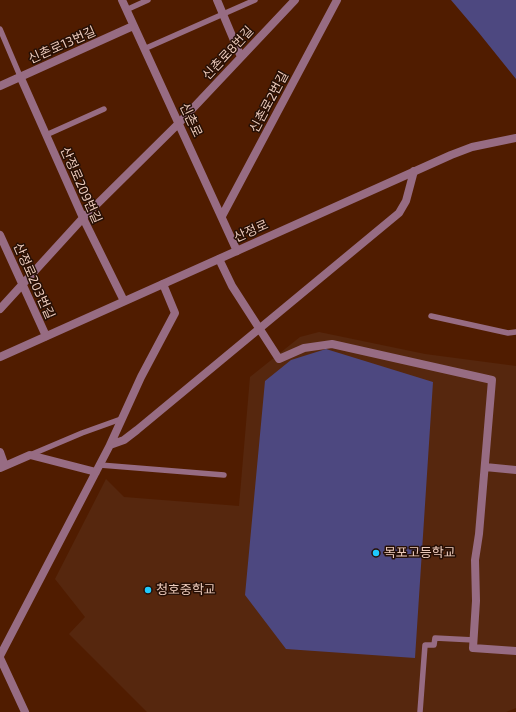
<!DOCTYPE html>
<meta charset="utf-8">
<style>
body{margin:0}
canvas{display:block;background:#501c00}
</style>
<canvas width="516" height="712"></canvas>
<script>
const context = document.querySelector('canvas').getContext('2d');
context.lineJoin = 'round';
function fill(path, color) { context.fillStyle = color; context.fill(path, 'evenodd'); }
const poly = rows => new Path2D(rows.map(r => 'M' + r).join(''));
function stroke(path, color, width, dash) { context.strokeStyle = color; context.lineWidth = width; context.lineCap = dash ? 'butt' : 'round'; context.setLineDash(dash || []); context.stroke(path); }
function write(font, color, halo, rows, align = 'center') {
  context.font = font + ' "Exo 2","Noto Sans KR",sans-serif'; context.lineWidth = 3; context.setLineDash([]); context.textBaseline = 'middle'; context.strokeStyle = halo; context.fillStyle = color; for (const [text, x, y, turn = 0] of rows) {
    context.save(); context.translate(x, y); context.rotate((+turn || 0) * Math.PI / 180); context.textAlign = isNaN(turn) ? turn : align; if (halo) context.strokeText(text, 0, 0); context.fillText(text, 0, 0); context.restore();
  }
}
fill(poly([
 [319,332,425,354,516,366,516,708,506,712,147,712,69,634,85,617,55,579,106,479,124,497,239,506,250,377,300,337]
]), '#56270e');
fill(poly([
 [451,0,516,0,516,79,479,33],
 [326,349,433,382,415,658,286,649,245,595,265,381,291,360]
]), '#4d4880');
stroke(poly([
 [126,10,148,0],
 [0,29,20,76],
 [144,49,255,0],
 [46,135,104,109],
 [431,316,508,333,516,332],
 [30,455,82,433,121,419],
 [100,465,224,475],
 [420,712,425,645,434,645,435,638,474,640]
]), '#976c83', 5.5);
stroke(poly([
 [122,0,237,251],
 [217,0,241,57],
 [20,76,83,218,124,301],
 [0,86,133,26],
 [222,216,337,0],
 [0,235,46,336],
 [219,259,232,286,279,359,304,348,332,344,492,380,479,534,475,560,476,601,473,648,516,651],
 [0,309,83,218,179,123,295,0],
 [110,445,141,377,175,313,163,284],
 [0,452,5,466],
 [485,467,516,470],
 [0,468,30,455,96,472],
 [0,656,110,445,124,440,137,430,399,213,406,201,414,171],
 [0,658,25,712]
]), '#976c83', 8);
stroke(poly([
 [0,357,451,155,472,147,516,138]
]), '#976c83', 8);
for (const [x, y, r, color] of [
 [376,553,4,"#1fc9fd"],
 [148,590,4,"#1fc9fd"]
]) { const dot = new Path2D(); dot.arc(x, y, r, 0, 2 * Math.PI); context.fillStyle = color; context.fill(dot); stroke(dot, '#260f05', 1.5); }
write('13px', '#ebc9ba', '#260f05', [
 ["신촌로13번길",62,45,-24],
 ["신촌로8번길",228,53,-47],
 ["신촌로2번길",269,102,-62],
 ["신촌로",191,120,65],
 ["산정로209번길",81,185,66],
 ["산정로",251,231,-24],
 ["산정로203번길",34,281,66]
]);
write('13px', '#ebc9ba', '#260f05', [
 ["목포고등학교",384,553],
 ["청호중학교",156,590]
], 'left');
</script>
